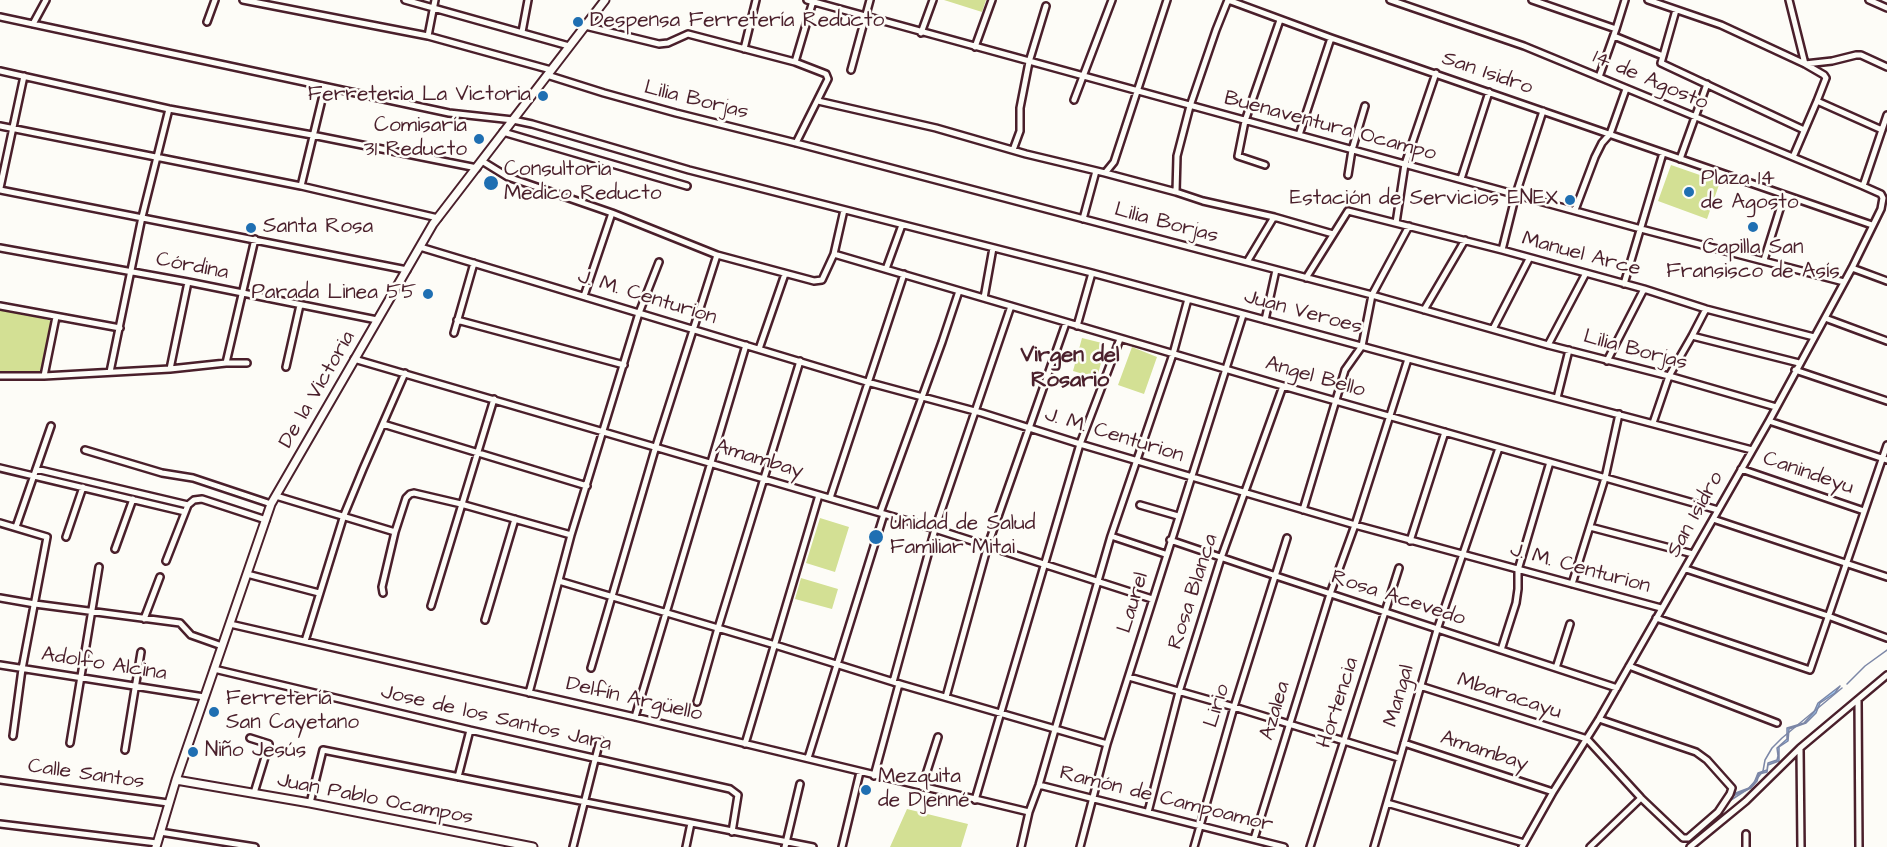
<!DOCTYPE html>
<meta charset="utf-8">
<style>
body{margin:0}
canvas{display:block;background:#fdfcf7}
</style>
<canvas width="1887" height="847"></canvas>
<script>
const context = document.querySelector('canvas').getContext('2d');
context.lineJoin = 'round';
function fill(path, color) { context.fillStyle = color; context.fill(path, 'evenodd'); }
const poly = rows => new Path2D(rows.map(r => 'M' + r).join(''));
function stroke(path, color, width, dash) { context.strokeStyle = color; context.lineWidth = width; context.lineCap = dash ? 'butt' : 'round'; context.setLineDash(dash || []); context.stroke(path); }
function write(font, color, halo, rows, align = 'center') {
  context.font = font + ' "Architects Daughter",sans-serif'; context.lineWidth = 5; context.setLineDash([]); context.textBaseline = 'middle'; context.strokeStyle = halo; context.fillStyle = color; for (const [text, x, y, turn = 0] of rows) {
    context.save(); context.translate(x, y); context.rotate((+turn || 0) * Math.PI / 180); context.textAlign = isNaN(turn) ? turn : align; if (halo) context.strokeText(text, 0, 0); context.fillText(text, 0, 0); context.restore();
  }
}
fill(poly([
 [944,0,986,0,982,12],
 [1671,165,1720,182,1707,219,1658,201],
 [0,308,52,321,41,373,0,374],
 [1082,338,1106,344,1097,378,1073,371],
 [1132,347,1157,357,1144,394,1118,385],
 [820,518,849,527,835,572,806,563],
 [801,578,838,589,832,609,795,599],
 [907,809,968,824,961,847,890,847]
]), '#d3e094');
const water = poly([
 [1840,686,1835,693,1820,703,1816,713,1806,723,1789,729,1788,741,1779,747,1779,761,1768,765,1767,772,1759,774,1757,781,1751,788,1733,796,1723,810,1719,819,1709,823,1697,832,1693,841,1691,842,1696,833,1706,823,1718,818,1722,809,1733,794,1749,788,1754,783,1758,773,1767,770,1768,763,1777,760,1778,756,1777,748,1787,739,1787,728,1804,723,1814,712,1818,703,1840,686]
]);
fill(water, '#9eccf9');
stroke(water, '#7c87a7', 1.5);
stroke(poly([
 [1847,684,1865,666,1887,650],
 [1731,800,1748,789,1756,780,1763,771,1765,760,1772,748,1782,738,1842,688]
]), '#7c87a7', 1.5);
const street = poly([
 [243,0,428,36,551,70],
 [405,0,569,46],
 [807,0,1641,229,1844,282],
 [1228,0,1331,38,1872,225],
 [1228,0,1216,30,1190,106,1177,156,1176,192,1203,201,1274,217,1247,262],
 [1390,0,1524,46,1863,186,1881,194,1883,198,1881,209,1852,268,1769,421,1599,719,1553,792,1522,847],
 [1532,0,1616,29],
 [1648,0,1721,25,1805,64,1824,75,1826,78,1817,101,1793,157],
 [1789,0,1805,64,1832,61,1856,55,1861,55,1887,67],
 [1869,0,1887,8],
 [1676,10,1661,63,1804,130],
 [0,17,449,113,513,120,532,124,689,170,1092,273,1431,365,1752,450],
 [207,22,215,0],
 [33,24,46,0],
 [585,26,659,44,668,43,688,34,795,62,826,74,828,79,796,143],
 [522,32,528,0],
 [921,33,933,0],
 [428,36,435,0],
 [1614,36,1663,56],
 [975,47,992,0],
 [744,49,756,0],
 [795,62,813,1],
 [851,70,870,0],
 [0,71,169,109,312,135,477,168],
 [547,75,604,93,676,113,796,143,1372,295,1548,345,1669,376,1776,407],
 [1599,77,1616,29,1625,0],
 [1074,100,1112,0],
 [818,101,936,128,1026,154,1105,173,1114,162,1167,0],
 [1817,101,1882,130],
 [0,126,301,186,438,218],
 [503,132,687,186],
 [1299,135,1331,38],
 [1013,150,1020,131,1020,108,1029,62,1046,6],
 [1680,159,1707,84],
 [482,161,508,177,612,213,717,255,814,281,822,280,834,254,844,210],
 [1265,165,1238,156,1245,121,1280,20],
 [1105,173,1176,192],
 [1348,175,1352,150,1365,106],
 [1461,179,1489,92],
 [301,186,325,87],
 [1863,186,1887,115],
 [0,188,24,76],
 [0,190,407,270],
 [1575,210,1595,157,1602,143,1610,134,1626,89],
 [1274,217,1333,234],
 [1083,219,1096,171],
 [1396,223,1405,164,1436,73],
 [420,247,867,382,982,413,1080,444,1355,525,1661,608],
 [0,248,188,282,377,320],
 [1502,250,1516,194,1543,111],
 [834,254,1283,386,1718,510],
 [1764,260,1784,196],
 [1852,268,1887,281],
 [886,269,902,225],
 [1306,278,1348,211,1502,250,1644,289,1706,309,1814,337],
 [1624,284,1663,153],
 [584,296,612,213],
 [984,298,993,248],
 [0,306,120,328],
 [1424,310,1465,240],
 [1825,318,1887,341],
 [457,320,624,365],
 [1265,320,1276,270],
 [1077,326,1092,273],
 [1493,329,1529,259],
 [454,333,474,263],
 [1692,336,1799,363],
 [1548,345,1586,273],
 [759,349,785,274],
 [354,359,935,529,1152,599],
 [1607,361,1644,289],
 [247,363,226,363,255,239],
 [286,367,300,305],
 [170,369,188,282],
 [1795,370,1887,401],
 [110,372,142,217,169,109],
 [0,376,44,376,170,369,226,363],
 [44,376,56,317],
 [1557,398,1569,350],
 [1769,421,1887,460],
 [1653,423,1669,376,1692,336,1706,309],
 [383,424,587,486],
 [85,450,162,473,193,478,271,504],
 [0,468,185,512],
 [36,469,188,505],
 [1741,469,1864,511],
 [276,496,395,532],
 [830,498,904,274],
 [1140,505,1178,516],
 [1303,510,1345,370,1362,346,1372,295,1409,226],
 [880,513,942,342,959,291],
 [1713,519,1887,577],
 [0,523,47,537,22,669,13,736],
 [16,527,51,426],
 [1590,527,1693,554],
 [1111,536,1165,554],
 [66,537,83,487],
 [1170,540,1276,576,1617,688],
 [1410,541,1445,432],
 [115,549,133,499],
 [166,561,188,505,194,500,202,499,266,520],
 [1686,569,1828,616,1887,638],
 [247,574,319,593],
 [559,581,775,645,903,685,1107,744],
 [1572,584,1605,478,1619,414],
 [383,593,382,587,395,532,406,498,410,494,414,493,461,504,571,535],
 [0,598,35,604,180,623,191,635,222,646],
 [431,606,494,399],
 [1656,618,1810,670,1887,445],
 [144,619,160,577],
 [485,620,515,519],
 [230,624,635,717,1029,812],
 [305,641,344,515,363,469,405,373],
 [1501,650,1516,603,1518,589,1518,570,1550,462],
 [0,665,204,697],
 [1629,666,1777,723],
 [591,668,656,446,717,255],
 [1556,668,1570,624],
 [214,669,470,730,730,789,738,795,732,832],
 [1129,677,1234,707,1399,758],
 [893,682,935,529,1011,306],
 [1420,686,1587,739,1641,798,1683,838,1688,838,1718,812,1730,794,1732,788,1707,760,1696,752,1599,719],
 [529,693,571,535,639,313,659,262],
 [946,697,988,545,1066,323],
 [1858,700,1859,847],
 [697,702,718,628,800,361],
 [635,717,746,345],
 [250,738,269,744,254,793],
 [70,743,99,567],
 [1404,743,1553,792],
 [745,744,819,495],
 [1800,748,1801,847],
 [125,750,141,652],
 [808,758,884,514],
 [874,776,899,684],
 [458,777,470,730],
 [0,780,168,803],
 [1039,785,1284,847],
 [922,787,938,737],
 [975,800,1080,444,1120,339],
 [310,803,323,750,813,847],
 [1387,803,1524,843],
 [1148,812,1179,692,1221,558,1283,386],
 [0,824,157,843],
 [160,832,255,847],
 [1254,839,1330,594,1355,525,1408,359],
 [573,847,600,740],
 [686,847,691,823],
 [785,847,800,784],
 [842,847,860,772],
 [1021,847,1029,812,1039,785,1111,536,1173,354,1188,299],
 [1080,847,1107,744,1243,315],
 [1194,847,1234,707,1287,538],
 [1310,847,1399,568],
 [1374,847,1437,630,1499,448],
 [1590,847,1641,798],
 [1690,847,1746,801,1800,748,1887,675],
 [1746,847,1746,834]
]);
const secondary = poly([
 [176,780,310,803,533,847],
 [156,847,176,780,271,504,433,224,605,0]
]);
stroke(street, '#4a1f2b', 10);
stroke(secondary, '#4a1f2b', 11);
stroke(street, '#fdfcf7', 5);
stroke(secondary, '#fdfcf7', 7);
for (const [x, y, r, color] of [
 [578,22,6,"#1f6fb2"],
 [543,96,6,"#1f6fb2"],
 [479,139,6,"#1f6fb2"],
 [491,183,8,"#1f6fb2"],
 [1689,192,6,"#1f6fb2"],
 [1570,200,6,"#1f6fb2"],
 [1753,227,6,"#1f6fb2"],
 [251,228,6,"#1f6fb2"],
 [428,294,6,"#1f6fb2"],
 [876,537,8,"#1f6fb2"],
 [214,712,6,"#1f6fb2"],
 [193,752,6,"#1f6fb2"],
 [866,790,6,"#1f6fb2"]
]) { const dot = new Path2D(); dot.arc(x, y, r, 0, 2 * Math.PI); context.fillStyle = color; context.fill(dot); stroke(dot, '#fdfcf7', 2); }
write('21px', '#4a1f2b', '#fdfcf7', [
 ["Despensa Ferretería Reducto",590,22],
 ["Ferreteria La Victoria",531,96,"right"],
 ["Comisaría",467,127,"right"],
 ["31 Reducto",467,151,"right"],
 ["Consultoria",504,171],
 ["Medico Reducto",504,195],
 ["Plaza 14",1701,180],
 ["de Agosto",1701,204],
 ["Estación de Servicios ENEX",1558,200,"right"],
 ["Santa Rosa",263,228],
 ["Capilla San",1753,249,"center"],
 ["Fransisco de Asís",1753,273,"center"],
 ["Parada Linea 55",416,294,"right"],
 ["Unidad de Salud",890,525],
 ["Familiar Mitai",890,549],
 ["Ferretería",226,700],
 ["San Cayetano",226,724],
 ["Niño Jesús",205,752],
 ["Mezquita",878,778],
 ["de Djenné",878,802]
], 'left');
write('21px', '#4a1f2b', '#fdfcf7', [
 ["San Isidro",1487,74,19],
 ["14 de Agosto",1650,81,23],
 ["Lilia Borjas",696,101,14],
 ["Buenaventura Ocampo",1330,127,15],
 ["Lilia Borjas",1166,224,15],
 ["Manuel Arce",1581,255,15],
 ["Córdina",192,267,11],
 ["J. M. Centurion",647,298,17],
 ["Juan Veroes",1303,313,15],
 ["Lilia Borjas",1635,351,15],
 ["Angel Bello",1315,378,16],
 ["De la Victoria",318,390,-60],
 ["J. M. Centurion",1114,436,17],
 ["Amambay",759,460,17],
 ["Canindeyu",1808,474,19],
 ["San Isidro",1696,515,-61],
 ["J. M. Centurion",1580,569,15],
 ["Rosa Blanca",1194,592,-72],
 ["Rosa Acevedo",1398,599,18],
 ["Laurel",1134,603,-73],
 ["Adolfo Alcina",104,665,9],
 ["Mangal",1400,696,-74],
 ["Mbaracayu",1509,697,18],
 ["Delfín Argüello",634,700,13],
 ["Hortencia",1339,703,-72],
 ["Lirio",1218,706,-73],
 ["Azalea",1276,711,-73],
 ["Jose de los Santos Jara",496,719,13],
 ["Amambay",1484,752,18],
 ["Calle Santos",86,775,8],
 ["Juan Pablo Ocampos",375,800,11],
 ["Ramón de Campoamor",1166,800,14]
]);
write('bold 22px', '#4a1f2b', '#fdfcf7', [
 ["Virgen del",1070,356],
 ["Rosario",1070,381]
]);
</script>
